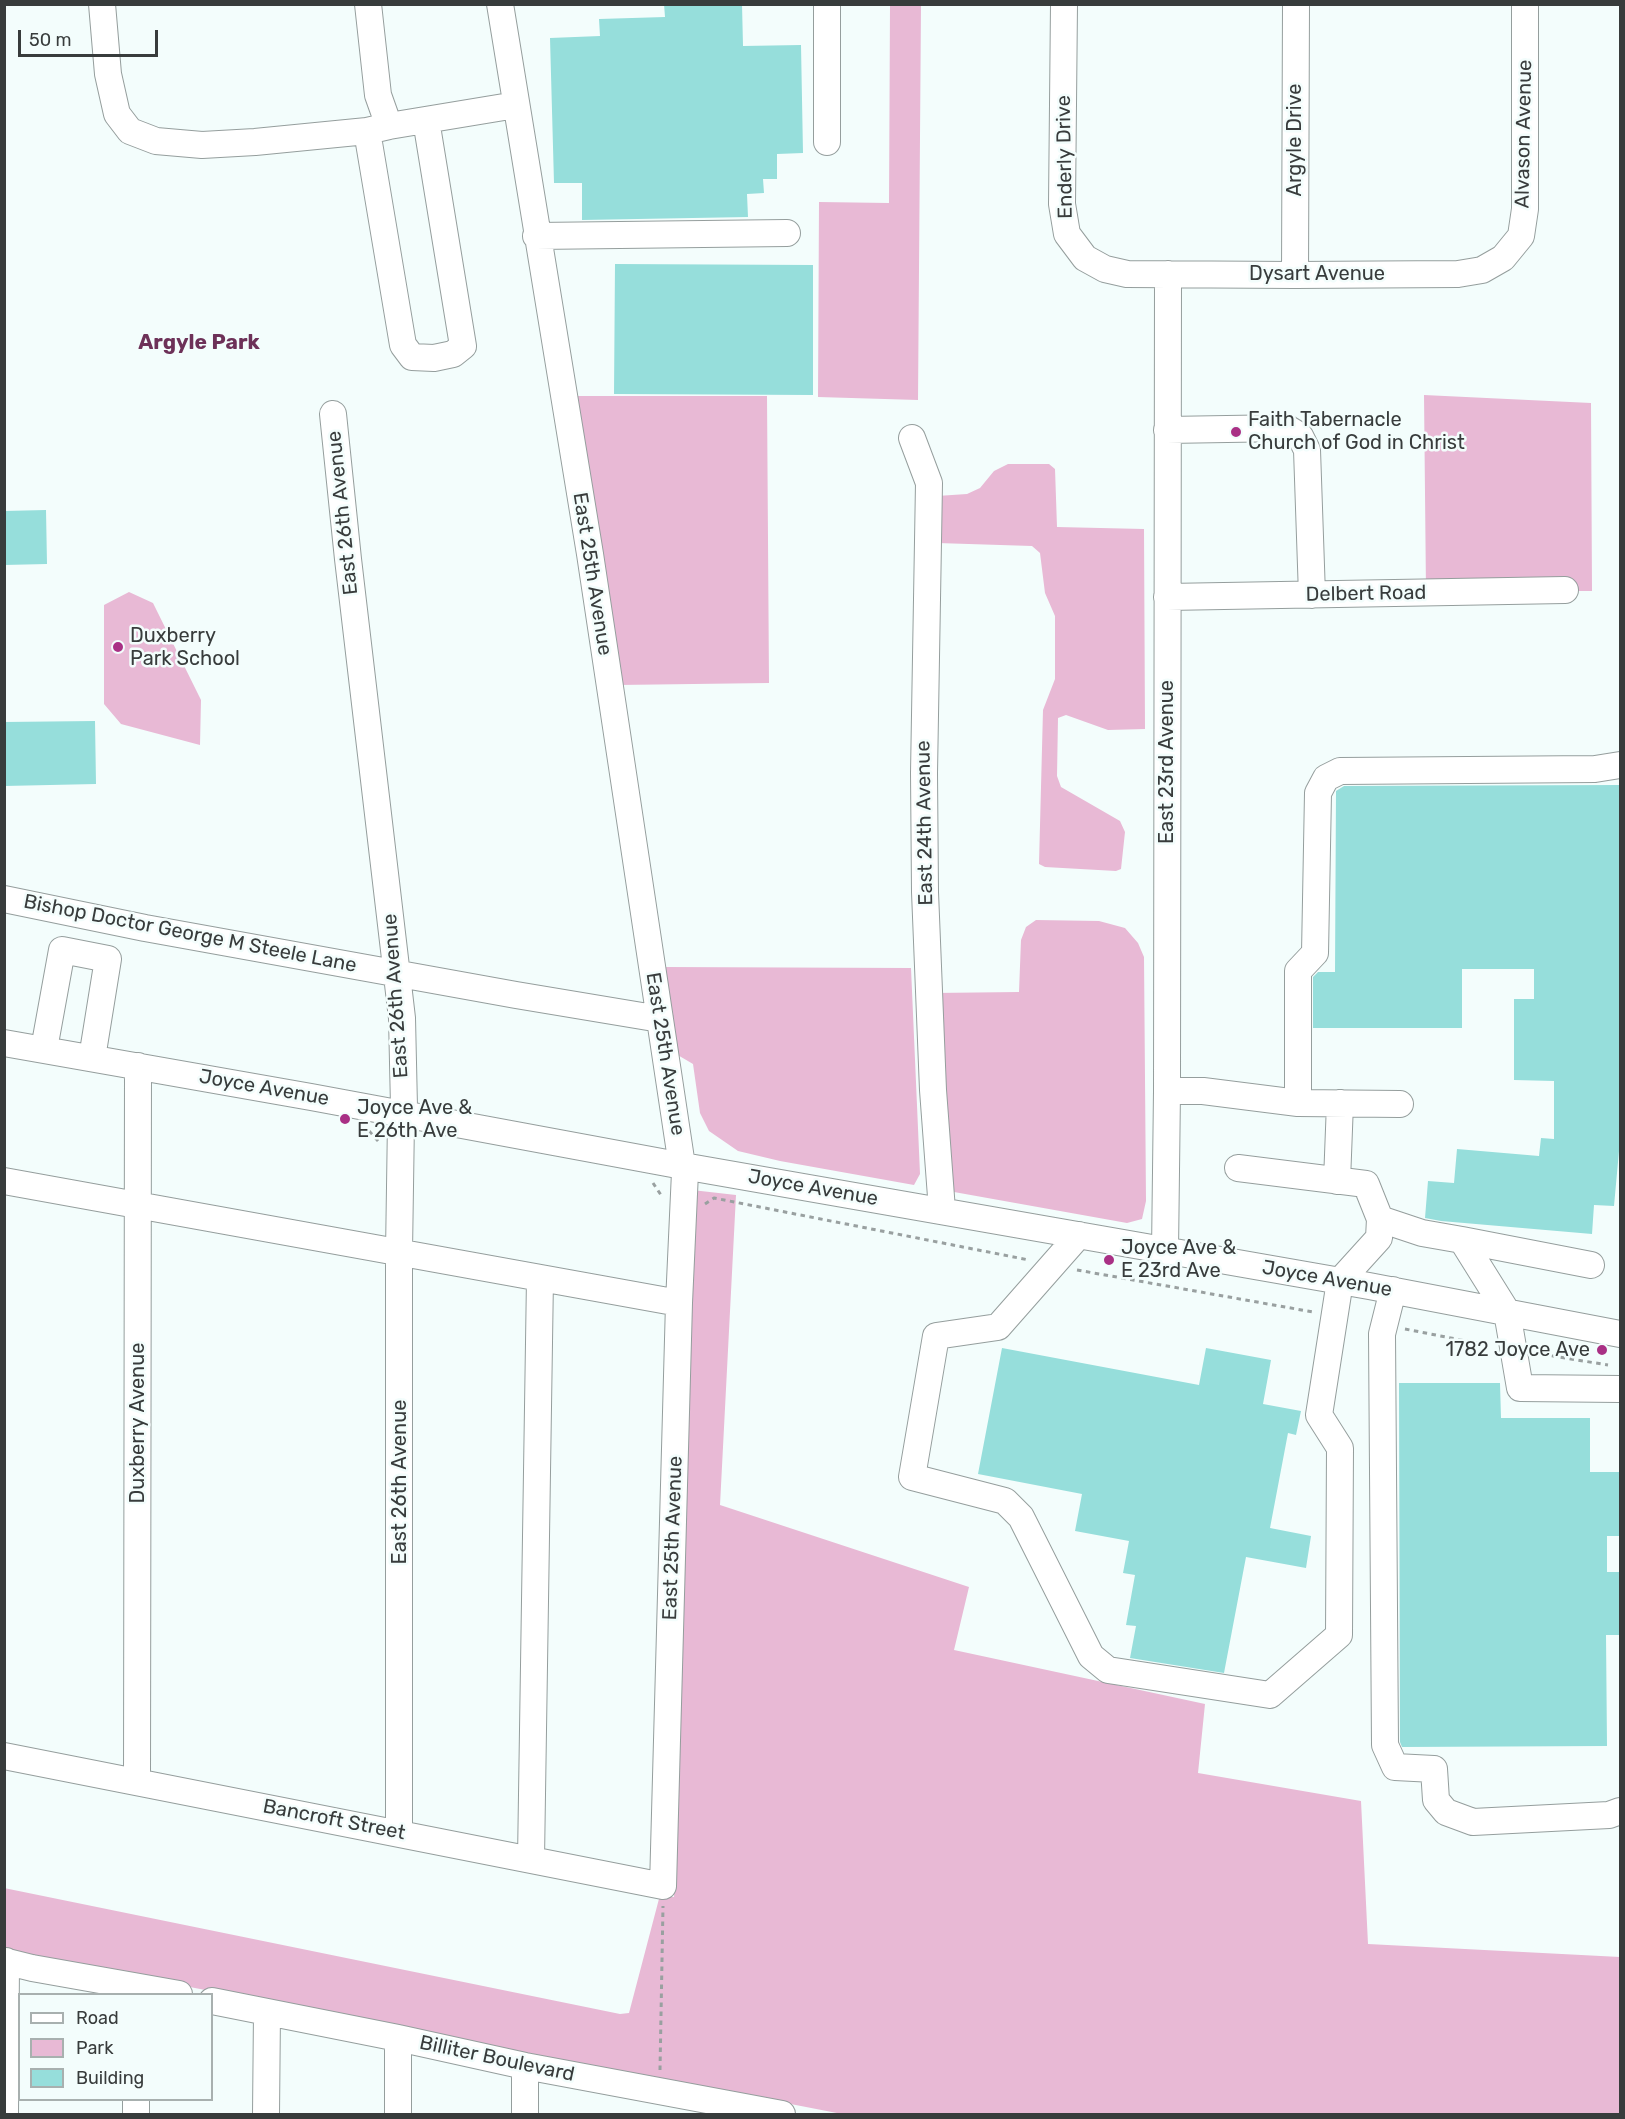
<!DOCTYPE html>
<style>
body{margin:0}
#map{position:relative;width:1625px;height:2119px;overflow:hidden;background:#f3fdfc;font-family:Rubik,sans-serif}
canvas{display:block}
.frame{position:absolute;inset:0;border:6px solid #383c3c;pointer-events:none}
.legend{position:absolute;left:18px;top:1993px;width:195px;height:108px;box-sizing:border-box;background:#f3fdfc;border:2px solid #a8b0af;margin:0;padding:8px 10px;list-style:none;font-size:18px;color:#383c3c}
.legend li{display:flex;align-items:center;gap:12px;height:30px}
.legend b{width:30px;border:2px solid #a8b0af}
.scale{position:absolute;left:18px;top:30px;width:140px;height:27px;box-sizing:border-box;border:3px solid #383c3c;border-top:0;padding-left:8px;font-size:18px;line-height:21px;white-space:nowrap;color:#383c3c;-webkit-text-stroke:4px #f3fdfc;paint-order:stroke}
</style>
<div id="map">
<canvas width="1625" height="2119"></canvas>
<div class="frame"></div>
<ul class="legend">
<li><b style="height:8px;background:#fff"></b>Road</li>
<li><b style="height:16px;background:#e8b9d5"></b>Park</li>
<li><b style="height:16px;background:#96dedb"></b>Building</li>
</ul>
<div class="scale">50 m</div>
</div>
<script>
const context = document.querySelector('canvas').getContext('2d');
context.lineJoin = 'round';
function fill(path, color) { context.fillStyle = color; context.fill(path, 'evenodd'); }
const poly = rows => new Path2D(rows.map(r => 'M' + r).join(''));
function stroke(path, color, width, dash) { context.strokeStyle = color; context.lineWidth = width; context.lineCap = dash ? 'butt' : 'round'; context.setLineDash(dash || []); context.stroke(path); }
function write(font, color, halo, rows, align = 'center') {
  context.font = font + ' Rubik,sans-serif'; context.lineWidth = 5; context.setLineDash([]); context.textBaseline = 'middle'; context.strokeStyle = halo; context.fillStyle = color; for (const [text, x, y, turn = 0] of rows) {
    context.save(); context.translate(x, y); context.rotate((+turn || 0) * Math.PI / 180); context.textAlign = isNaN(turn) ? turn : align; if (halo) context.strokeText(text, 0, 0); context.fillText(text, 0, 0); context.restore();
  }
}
fill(poly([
 [890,5,921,5,918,400,818,397,819,202,889,203],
 [1424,395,1591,403,1592,591,1426,591],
 [574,396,767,396,769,683,618,685],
 [1008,464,1049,464,1055,469,1057,527,1144,529,1145,729,1108,730,1066,715,1058,718,1057,776,1061,787,1120,821,1125,832,1121,869,1116,871,1045,867,1039,864,1043,710,1055,679,1055,616,1045,593,1040,553,1032,546,937,543,937,496,967,494,980,488,994,471],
 [129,592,153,603,201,700,200,745,121,724,104,704,104,605],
 [1036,920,1099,921,1125,928,1138,943,1144,957,1146,1201,1142,1219,1127,1223,954,1192,942,1172,933,993,1019,992,1021,940,1026,927],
 [665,967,911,968,920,1174,914,1185,780,1161,738,1151,709,1131,700,1113,693,1064,676,1054],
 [692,1190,736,1195,720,1505,969,1587,954,1650,1205,1704,1198,1773,1361,1801,1368,1944,1620,1957,1620,2114,842,2114,5,1951,4,1888,620,2014,629,2013,660,1895,674,1897]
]), '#e8b9d5');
fill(poly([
 [664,4,742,4,743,46,801,45,803,153,777,154,777,179,763,179,764,193,747,194,748,217,582,220,582,183,554,183,550,38,600,36,599,19,665,17],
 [615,264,813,265,813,395,614,394],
 [46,510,47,564,4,565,4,511],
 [95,721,96,784,4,786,4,722],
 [1620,785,1620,1151,1619,1151,1614,1206,1594,1205,1592,1234,1441,1221,1425,1218,1428,1181,1454,1183,1457,1149,1539,1156,1541,1138,1554,1139,1554,1081,1514,1080,1514,999,1534,999,1534,969,1462,969,1462,1028,1313,1028,1313,977,1318,972,1335,972,1336,791,1344,786],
 [1002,1348,1199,1385,1206,1348,1271,1360,1263,1404,1301,1411,1296,1435,1288,1433,1270,1528,1311,1536,1306,1568,1246,1557,1224,1673,1130,1658,1136,1626,1126,1625,1135,1575,1123,1573,1129,1541,1075,1531,1082,1494,978,1474],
 [1399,1383,1500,1383,1501,1418,1590,1418,1590,1472,1620,1472,1620,1536,1607,1536,1607,1572,1620,1572,1620,1635,1606,1635,1607,1746,1402,1747,1400,1742]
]), '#96dedb');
const minor = poly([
 [102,4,108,74,117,114,130,131,156,141,202,145,255,142,367,131,389,126],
 [368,4,378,95,389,126,516,105],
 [1064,4,1062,204,1067,234,1085,258,1105,269,1127,274,1295,275,1458,274,1482,270,1503,258,1521,236,1525,209,1525,4],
 [367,131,403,345,412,357,434,358,453,354,463,346,426,120],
 [827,142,827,4],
 [536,236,787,233],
 [1295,275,1296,4],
 [333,414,348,559,402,1018,404,1107,401,1121,399,1252,399,1833],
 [1167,430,1287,428,1300,436,1307,450,1312,595],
 [912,438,929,483,924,773,925,892,933,1090,942,1210],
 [1167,597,1565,590],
 [4,899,145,928,516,995,660,1019],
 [4,1043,311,1097,683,1166,1369,1286,1620,1334],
 [44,1049,62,950,108,959,92,1058],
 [1167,1091,1203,1091,1298,1103,1298,971,1315,953,1318,793,1326,778,1340,771,1595,769,1620,765],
 [1298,1103,1400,1104],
 [4,1181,679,1303],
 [1337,1181,1340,1103],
 [1380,1219,1422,1233,1462,1240,1507,1312,1520,1388,1620,1389],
 [1079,1235,998,1327,936,1336,912,1477,1005,1501,1021,1517,1091,1656,1108,1670,1270,1695,1339,1635,1340,1448,1319,1415,1340,1281,1379,1238,1380,1219,1366,1184,1238,1168],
 [1462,1240,1591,1265],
 [1165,1251,1167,1091,1168,274],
 [1393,1290,1382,1334,1385,1745,1395,1767,1434,1769,1436,1800,1446,1812,1473,1822,1609,1815,1620,1811],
 [4,1756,663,1886,679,1303,685,1172,681,1159,590,554,500,4],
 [137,1781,138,1066],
 [531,1859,540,1278],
 [4,1961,32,1968,179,1994],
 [212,2001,398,2038,525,2066,782,2114],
 [525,2066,525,2114],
 [5,2114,6,1961],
 [136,2114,136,2100],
 [266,2114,267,2012],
 [398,2114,398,2038]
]);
stroke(minor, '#959e9d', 28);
stroke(poly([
 [369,1131,379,1142],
 [653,1183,661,1195],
 [705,1204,714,1198,1029,1260],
 [1077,1270,1313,1312],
 [1405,1329,1492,1346],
 [1534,1353,1608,1365],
 [660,2070,663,1906]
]), '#99a0a0', 3, [4.5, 4.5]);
stroke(minor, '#fff', 26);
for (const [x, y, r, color] of [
 [1236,432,6,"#a93085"],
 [118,647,6,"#a93085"],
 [345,1119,6,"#a93085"],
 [1109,1260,6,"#a93085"],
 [1602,1350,6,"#a93085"]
]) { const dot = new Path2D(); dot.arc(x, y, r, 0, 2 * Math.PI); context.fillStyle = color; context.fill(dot); stroke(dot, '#f3fdfc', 2); }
write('20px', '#383c3c', '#f3fdfc', [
 ["Alvason Avenue",1524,134,-89],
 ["Argyle Drive",1295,140,-90],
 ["Enderly Drive",1065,157,-91],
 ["Dysart Avenue",1317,274],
 ["East 26th Avenue",343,513,-96],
 ["East 25th Avenue",592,574,81],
 ["Delbert Road",1366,594,-1],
 ["East 23rd Avenue",1167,762,-90],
 ["East 24th Avenue",925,823,-91],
 ["Bishop Doctor George M Steele Lane",190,934,11],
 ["East 26th Avenue",396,996,-94],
 ["East 25th Avenue",665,1054,81],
 ["Joyce Avenue",264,1088,10],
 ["Joyce Avenue",813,1188,10],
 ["Joyce Avenue",1327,1279,10],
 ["Duxberry Avenue",138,1423,-90],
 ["East 26th Avenue",400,1482,-90],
 ["East 25th Avenue",673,1538,-88],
 ["Bancroft Street",334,1820,11],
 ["Billiter Boulevard",497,2059,12]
]);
write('20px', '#383c3c', '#f3fdfc', [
 ["Faith Tabernacle",1248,420],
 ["Church of God in Christ",1248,443],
 ["Duxberry",130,636],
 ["Park School",130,659],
 ["Joyce Ave &",357,1108],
 ["E 26th Ave",357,1131],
 ["Joyce Ave &",1121,1248],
 ["E 23rd Ave",1121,1271],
 ["1782 Joyce Ave",1590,1350,"right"]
], 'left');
write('bold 21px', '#6d3158', '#f3fdfc', [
 ["Argyle Park",199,343]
]);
</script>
